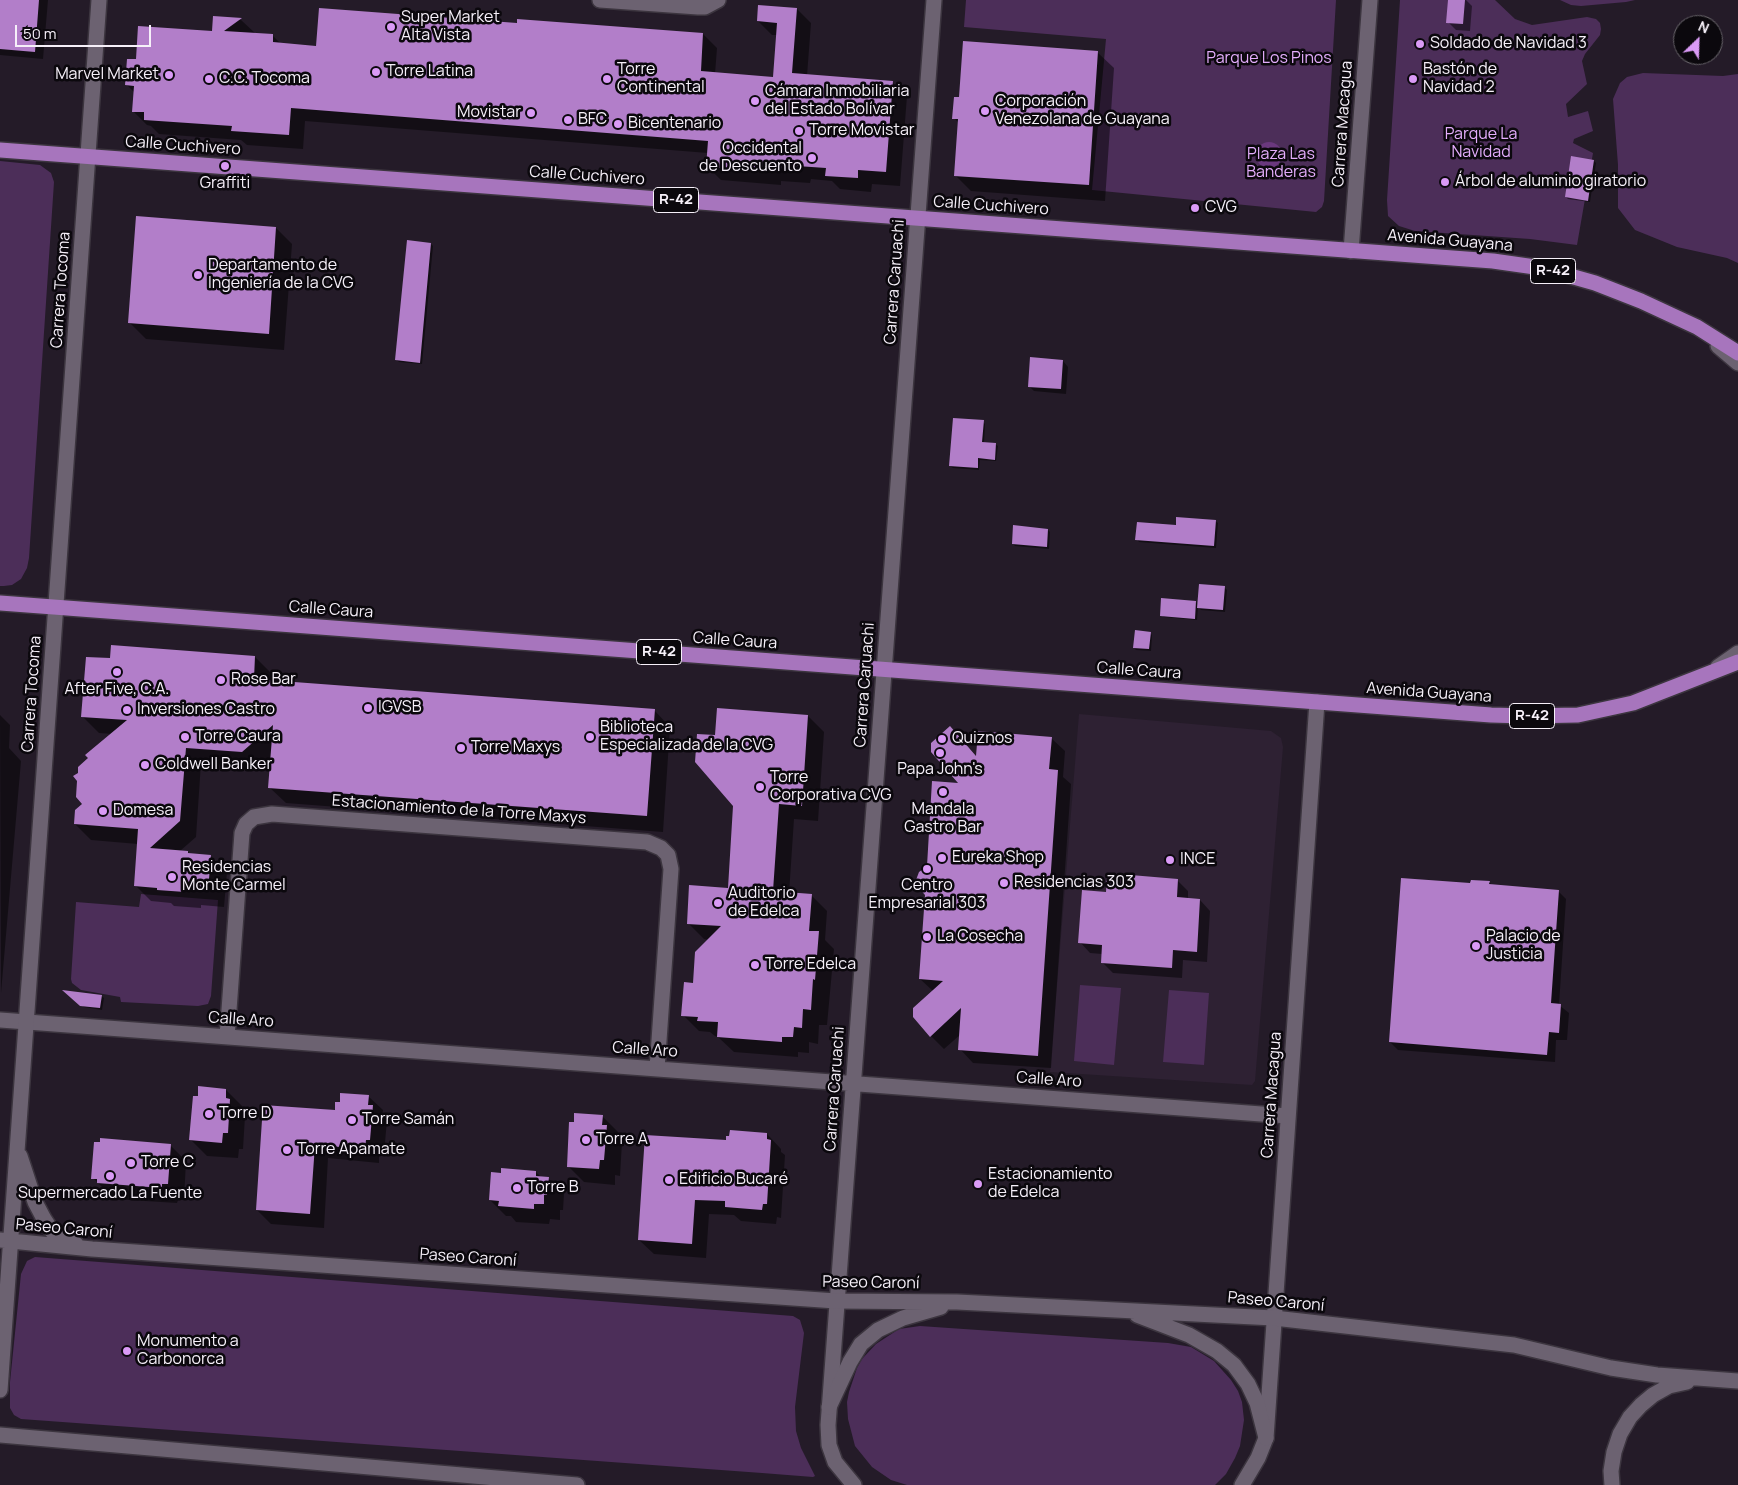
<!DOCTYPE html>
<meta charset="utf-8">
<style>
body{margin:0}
#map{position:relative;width:1738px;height:1485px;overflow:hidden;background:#241b28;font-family:Manrope,sans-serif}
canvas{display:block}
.north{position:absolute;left:1673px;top:15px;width:50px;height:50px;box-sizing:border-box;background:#0b080d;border:1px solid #69656b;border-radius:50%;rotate:24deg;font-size:14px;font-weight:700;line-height:20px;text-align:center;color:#f6f0f9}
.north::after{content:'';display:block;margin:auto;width:18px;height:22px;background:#da9af6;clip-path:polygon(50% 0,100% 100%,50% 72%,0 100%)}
.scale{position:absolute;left:15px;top:25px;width:136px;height:22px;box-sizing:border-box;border:2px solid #f6f0f9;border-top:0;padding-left:6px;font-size:15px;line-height:18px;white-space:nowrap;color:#f6f0f9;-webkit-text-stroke:4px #0b080d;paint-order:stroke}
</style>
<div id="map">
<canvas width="1738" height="1485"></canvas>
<div class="north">N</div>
<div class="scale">50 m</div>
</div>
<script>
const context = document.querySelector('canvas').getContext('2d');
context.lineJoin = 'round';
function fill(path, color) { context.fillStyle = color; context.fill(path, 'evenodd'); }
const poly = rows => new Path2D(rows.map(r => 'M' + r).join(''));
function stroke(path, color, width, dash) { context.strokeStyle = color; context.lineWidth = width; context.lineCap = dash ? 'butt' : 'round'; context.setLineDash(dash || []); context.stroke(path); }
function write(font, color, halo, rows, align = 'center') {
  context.font = font + ' Manrope,sans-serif'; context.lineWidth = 5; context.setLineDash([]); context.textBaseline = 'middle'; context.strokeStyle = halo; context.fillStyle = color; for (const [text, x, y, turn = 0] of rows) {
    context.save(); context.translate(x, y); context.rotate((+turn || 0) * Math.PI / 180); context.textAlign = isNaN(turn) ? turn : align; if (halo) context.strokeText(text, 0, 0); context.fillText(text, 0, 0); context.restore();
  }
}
fill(poly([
 [1079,714,1271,731,1281,738,1283,747,1255,1081,1252,1085,1050,1072]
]), '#2e2133');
fill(poly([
 [966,0,1336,0,1324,201,1322,207,1316,212,1092,190,1106,39,964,27],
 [1400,0,1495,0,1515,19,1532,25,1587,17,1596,19,1600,23,1601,29,1600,35,1585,54,1582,61,1587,84,1566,104,1568,117,1588,111,1593,131,1574,139,1573,143,1593,153,1577,245,1530,239,1415,231,1399,226,1388,216,1387,200],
 [1560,0,1635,0,1626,2,1581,6,1571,5],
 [1643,73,1723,76,1738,74,1738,263,1727,258,1677,247,1635,230,1618,208,1618,165,1613,99,1620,83,1627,77],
 [0,161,40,165,51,173,54,182,29,558,27,568,21,579,12,585,4,586,0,586],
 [141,894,218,900,211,996,208,1004,198,1006,121,1002,120,997,81,990,72,983,71,979,76,902,139,907],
 [1080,985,1121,988,1114,1065,1074,1061],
 [1169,990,1209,993,1204,1065,1163,1062],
 [35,1257,793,1316,800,1320,804,1333,795,1407,796,1431,801,1448,815,1476,813,1477,762,1473,21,1419,14,1415,10,1408,10,1382,21,1274,27,1261],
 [920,1326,1168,1343,1191,1347,1214,1361,1231,1380,1238,1391,1242,1402,1244,1420,1240,1446,1235,1458,1226,1474,1215,1485,907,1485,891,1480,872,1467,855,1446,848,1419,847,1402,849,1392,857,1368,862,1359,876,1344,899,1329]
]), '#4c2e59');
fill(poly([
 '1256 155a13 13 0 1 1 26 0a13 13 0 1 1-26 0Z'
]), '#6a387e');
fill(poly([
 [0,0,48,0,43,59,0,55],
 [1449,0,1466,0,1472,6,1470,31,1456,30,1448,22],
 [797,9,811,23,807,76,892,82,907,96,900,186,872,184,871,192,840,189,832,181,811,179,810,183,781,181,781,185,721,180,707,166,708,153,305,121,303,149,247,145,241,140,159,134,151,126,147,125,133,111,135,93,127,85,137,61,213,33,214,18,241,20,255,33,273,36,281,44,317,47,518,24,703,34,717,48,715,74,774,78,777,35,772,35,758,21],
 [1097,52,1114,68,1105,201,971,191,955,175,959,123,954,118],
 [1594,161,1596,163,1590,202,1568,199,1566,197],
 [276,228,292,244,284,350,146,339,130,323],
 [431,244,433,246,422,364,399,362,397,360],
 [1063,361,1068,367,1066,394,1034,391,1029,386],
 [983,422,985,424,984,443,995,444,998,446,996,461,980,460,979,470,953,468,950,466],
 [1215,521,1218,523,1216,548,1139,542,1137,539,1177,527],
 [1048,530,1050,532,1049,549,1015,546,1013,544],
 [1225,588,1227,590,1225,612,1201,610,1198,607,1197,620,1164,617,1161,615,1163,600,1196,602,1199,605],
 [1150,633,1152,635,1151,651,1136,650,1134,648],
 [255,657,271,673,270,682,654,710,670,727,663,832,286,803,269,787,272,756,259,767,201,763,196,837,180,851,188,852,191,855,210,856,227,872,224,907,201,905,201,908,174,906,171,903,151,901,135,885,138,844,91,840,75,824,113,734,99,733,83,717,111,660],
 [0,715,10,725,9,748,21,761,1,993],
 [808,716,824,732,818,821,794,819,789,894,811,895,827,911,825,940,834,949,827,1025,819,1025,818,1044,809,1042,809,1053,798,1052,798,1057,734,1052,718,1037,715,1036,710,1032,699,1031,683,1015,709,940,704,939,688,923,729,889,735,806,717,737],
 [1051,738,1065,751,1063,777,1071,784,1051,1068,973,1063,960,1049,961,1034,944,1049,931,1036,933,991,920,979,928,866,961,784,963,741,977,757],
 [1177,880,1188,891,1188,899,1200,900,1210,911,1207,962,1183,960,1182,978,1113,973,1102,962,1102,954,1090,953,1080,942,1107,893],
 [1489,882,1493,886,1558,891,1566,899,1559,1005,1569,1013,1567,1040,1556,1040,1555,1062,1398,1050,1390,1042,1472,884],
 [65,991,101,996,104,998,102,1010,84,1007],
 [226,1090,242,1106,241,1112,245,1116,243,1149,239,1149,238,1158,207,1156,191,1140],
 [368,1096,383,1110,382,1116,387,1120,384,1154,379,1153,379,1163,328,1158,324,1228,271,1224,257,1210,336,1111],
 [602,1116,618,1132,618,1138,622,1142,620,1176,615,1175,615,1185,584,1182,568,1166],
 [767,1134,781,1149,781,1152,785,1155,781,1218,777,1217,776,1224,741,1221,734,1215,709,1214,706,1258,654,1254,639,1240,731,1138],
 [170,1145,186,1161,184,1200,178,1200,177,1203,114,1199,93,1178],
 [536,1172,541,1177,548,1178,564,1194,563,1210,560,1210,560,1220,550,1219,549,1224,516,1222,511,1216,506,1216,490,1200]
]), '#0007');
fill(poly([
 [0,0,39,0,35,52,0,49],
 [1448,0,1465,0,1463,24,1446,23],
 [758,5,797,8,792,73,893,81,886,172,858,170,858,178,825,176,826,168,797,166,796,170,768,167,768,171,706,167,708,141,291,108,289,135,231,131,232,126,144,120,144,112,132,112,134,86,125,85,127,59,136,59,138,26,212,31,213,16,242,18,224,31,273,34,273,42,316,46,319,8,517,23,517,19,703,33,701,71,773,77,777,23,757,21],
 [963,41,1098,51,1089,185,954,176,958,119,952,119,954,97,959,97],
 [1571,156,1594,160,1588,201,1565,197],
 [136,216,276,227,269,334,128,323],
 [407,240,431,243,420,363,395,360],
 [1030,357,1063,360,1061,389,1028,387],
 [953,418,984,420,982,442,996,443,995,460,978,458,978,468,949,466],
 [1176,517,1216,520,1214,546,1135,540,1137,522,1176,525],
 [1013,525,1048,529,1047,547,1012,544],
 [1199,584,1225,586,1223,610,1197,608],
 [1161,598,1196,601,1195,619,1160,616],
 [1135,630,1151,632,1149,649,1133,648],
 [111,645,255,656,254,679,655,709,647,816,268,788,273,725,242,752,186,748,180,821,150,848,188,851,188,853,211,855,208,891,185,890,185,892,157,890,157,888,134,886,138,829,74,824,75,810,82,804,76,797,77,781,73,776,78,773,78,767,88,758,85,755,127,720,81,717,86,657,110,658],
 [717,708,808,715,802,806,779,804,773,891,812,894,809,931,819,931,815,980,813,979,811,1010,803,1009,802,1028,794,1027,793,1037,782,1037,782,1042,717,1037,718,1022,697,1021,698,1017,681,1016,684,982,693,983,695,952,721,926,687,924,689,885,728,888,733,806,695,762,697,734,715,735],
 [950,726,976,756,978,731,1052,737,1049,769,1058,770,1038,1056,958,1050,961,1008,930,1037,913,1017,913,1008,943,981,919,979,925,895,918,887,916,880,919,872,927,866,932,781,958,783,931,752,931,743],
 [1107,873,1178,879,1177,897,1200,899,1197,952,1173,950,1172,968,1101,963,1102,945,1078,943,1082,890,1106,892],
 [1401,878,1470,883,1471,880,1490,881,1489,884,1559,890,1551,1003,1561,1004,1559,1033,1549,1032,1547,1055,1389,1042],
 [62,990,102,995,100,1008,80,1006],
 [198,1086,226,1089,226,1098,230,1099,228,1133,223,1133,222,1143,189,1140,193,1096,198,1096],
 [340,1093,369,1095,368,1105,373,1105,370,1140,366,1140,365,1149,315,1145,310,1214,256,1210,263,1105,335,1110,335,1102,340,1102],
 [574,1113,603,1115,602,1125,607,1125,604,1160,600,1160,599,1169,567,1167,569,1122,574,1122],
 [730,1130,767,1133,767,1139,771,1140,767,1204,763,1204,762,1210,725,1207,725,1201,695,1200,692,1244,638,1240,645,1135,726,1140,726,1136,729,1136],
 [100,1138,171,1144,168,1184,162,1184,162,1188,97,1183,97,1179,91,1179,94,1142,100,1142],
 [501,1168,536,1171,536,1176,549,1177,547,1195,544,1195,544,1204,534,1204,534,1209,498,1206,499,1201,489,1200,491,1172,501,1173]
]), '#b27ec9');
const minor = poly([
 [600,0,698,7,705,7,718,0],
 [1351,251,1370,0],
 [1718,346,1738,363],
 [1718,667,1738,653],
 [0,1020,1288,1116],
 [227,1037,242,833,246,824,254,817,272,814,647,842,661,848,668,855,671,869,657,1069],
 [854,1485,835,1462,829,1445,828,1425,934,0],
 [1242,1485,1258,1458,1266,1438,1317,702]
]);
const tertiary = poly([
 [20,1156,35,1202,44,1219,52,1231,67,1240,76,1244],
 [0,1240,92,1249,836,1301,957,1302,1274,1318,1514,1345,1611,1368,1657,1375,1738,1381],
 [1137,1315,1189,1335,1217,1351,1234,1365,1248,1384,1257,1403,1266,1438],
 [0,1390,99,0],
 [829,1407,850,1362,861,1344,878,1330,903,1318,941,1307],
 [0,1435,577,1485],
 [1612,1485,1611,1471,1614,1452,1620,1434,1630,1417,1641,1405,1653,1395,1669,1386,1687,1382]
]);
const primary = poly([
 [0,150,1493,261,1542,268,1595,283,1641,301,1697,327,1738,353],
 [0,603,1491,715,1525,716,1578,715,1633,703,1738,662]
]);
stroke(minor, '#3c353f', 18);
stroke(tertiary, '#3c353f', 18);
stroke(primary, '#3c353f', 18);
stroke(minor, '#6c6271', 15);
stroke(tertiary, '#6c6271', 15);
stroke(primary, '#a775bd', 15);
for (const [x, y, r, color] of [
 [391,27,5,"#da9af6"],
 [1420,44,5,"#da9af6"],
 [376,72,5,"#da9af6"],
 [169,75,5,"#da9af6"],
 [209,79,5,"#da9af6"],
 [607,79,5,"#da9af6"],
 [1413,79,5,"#da9af6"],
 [755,101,5,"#da9af6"],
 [985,111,5,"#da9af6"],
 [531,113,5,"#da9af6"],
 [568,120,5,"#da9af6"],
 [618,124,5,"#da9af6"],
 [799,131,5,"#da9af6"],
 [812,158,5,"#da9af6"],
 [225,166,5,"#da9af6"],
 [1445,182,5,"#da9af6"],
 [1195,208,5,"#da9af6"],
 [198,275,5,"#da9af6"],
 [117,672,5,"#da9af6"],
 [221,680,5,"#da9af6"],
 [368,708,5,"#da9af6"],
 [127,710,5,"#da9af6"],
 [185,737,5,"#da9af6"],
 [590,737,5,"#da9af6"],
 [942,739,5,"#da9af6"],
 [461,748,5,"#da9af6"],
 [940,753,5,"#da9af6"],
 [145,765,5,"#da9af6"],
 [760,787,5,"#da9af6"],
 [943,792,5,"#da9af6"],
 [103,811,5,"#da9af6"],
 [942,858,5,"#da9af6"],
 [1170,860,5,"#da9af6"],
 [927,869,5,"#da9af6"],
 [172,877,5,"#da9af6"],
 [1004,883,5,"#da9af6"],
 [718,903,5,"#da9af6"],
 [927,937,5,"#da9af6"],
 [1476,946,5,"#da9af6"],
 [755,965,5,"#da9af6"],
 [209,1114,5,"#da9af6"],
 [352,1120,5,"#da9af6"],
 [586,1140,5,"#da9af6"],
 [287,1150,5,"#da9af6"],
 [131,1163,5,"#da9af6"],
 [110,1176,5,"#da9af6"],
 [669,1180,5,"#da9af6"],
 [978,1184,5,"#da9af6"],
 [517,1188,5,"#da9af6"],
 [127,1351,5,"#da9af6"]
]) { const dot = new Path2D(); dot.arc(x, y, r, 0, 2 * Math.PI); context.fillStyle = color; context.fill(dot); stroke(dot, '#0b080d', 2); }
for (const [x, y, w] of [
 [676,200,45],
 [1553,271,45],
 [659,652,45],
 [1532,716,45]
]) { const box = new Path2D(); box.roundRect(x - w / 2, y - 12.5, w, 25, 4); context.fillStyle = '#0b080d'; context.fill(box); stroke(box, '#f6f0f9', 1); }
write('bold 15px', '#f6f0f9', null, [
 ["R-42",676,200],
 ["R-42",1553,271],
 ["R-42",659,652],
 ["R-42",1532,716]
]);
write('16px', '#f6f0f9', '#0b080d', [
 ["Super Market",401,18],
 ["Alta Vista",401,36],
 ["Soldado de Navidad 3",1430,44],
 ["Torre",617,70],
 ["Continental",617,88],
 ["Bastón de",1423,70],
 ["Navidad 2",1423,88],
 ["Torre Latina",386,72],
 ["Marvel Market",159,75,"right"],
 ["C.C. Tocoma",219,79],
 ["Cámara Inmobiliaria",765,92],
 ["del Estado Bolívar",765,110],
 ["Corporación",995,102],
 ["Venezolana de Guayana",995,120],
 ["Movistar",521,113,"right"],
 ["BFC",578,120],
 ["Bicentenario",628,124],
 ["Torre Movistar",809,131],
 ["Occidental",802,149,"right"],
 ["de Descuento",802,167,"right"],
 ["Árbol de aluminio giratorio",1455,182],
 ["Graffiti",225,184,"center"],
 ["CVG",1205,208],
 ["Departamento de",208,266],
 ["Ingeniería de la CVG",208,284],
 ["Rose Bar",231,680],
 ["After Five, C.A.",117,690,"center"],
 ["IGVSB",378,708],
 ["Inversiones Castro",137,710],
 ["Biblioteca",600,728],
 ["Especializada de la CVG",600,746],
 ["Torre Caura",195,737],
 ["Quiznos",952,739],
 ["Torre Maxys",471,748],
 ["Coldwell Banker",155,765],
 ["Papa John's",940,770,"center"],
 ["Torre",770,778],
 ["Corporativa CVG",770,796],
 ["Mandala",943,810,"center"],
 ["Gastro Bar",943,828,"center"],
 ["Domesa",113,811],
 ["Eureka Shop",952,858],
 ["INCE",1180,860],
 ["Residencias",182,868],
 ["Monte Carmel",182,886],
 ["Residencias 303",1014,883],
 ["Centro",927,886,"center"],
 ["Empresarial 303",927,904,"center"],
 ["Auditorio",728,894],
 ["de Edelca",728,912],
 ["La Cosecha",937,937],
 ["Palacio de",1486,937],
 ["Justicia",1486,955],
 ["Torre Edelca",765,965],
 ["Torre D",219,1114],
 ["Torre Samán",362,1120],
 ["Torre A",596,1140],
 ["Torre Apamate",297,1150],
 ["Torre C",141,1163],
 ["Estacionamiento",988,1175],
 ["de Edelca",988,1193],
 ["Edificio Bucaré",679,1180],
 ["Torre B",527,1188],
 ["Supermercado La Fuente",110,1194,"center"],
 ["Monumento a",137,1342],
 ["Carbonorca",137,1360]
], 'left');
write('16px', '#e4adfc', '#0b080d', [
 ["Parque Los Pinos",1269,59],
 ["Parque La",1481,135],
 ["Navidad",1481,153],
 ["Plaza Las",1281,155],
 ["Banderas",1281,173]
]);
write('16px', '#f6f0f9', '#0b080d', [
 ["Carrera Macagua",1343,124,-86],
 ["Calle Cuchivero",183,146,4],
 ["Calle Cuchivero",587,176,4],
 ["Calle Cuchivero",991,206,4],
 ["Avenida Guayana",1450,241,5],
 ["Carrera Caruachi",895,282,-86],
 ["Carrera Tocoma",61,290,-86],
 ["Calle Caura",331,610,4],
 ["Calle Caura",735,641,4],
 ["Calle Caura",1139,671,4],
 ["Carrera Caruachi",865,685,-86],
 ["Avenida Guayana",1429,693,4],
 ["Carrera Tocoma",32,694,-86],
 ["Estacionamiento de la Torre Maxys",459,810,4],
 ["Calle Aro",241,1020,4],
 ["Calle Aro",645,1050,4],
 ["Calle Aro",1049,1080,4],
 ["Carrera Caruachi",835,1089,-86],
 ["Carrera Macagua",1272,1095,-86],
 ["Paseo Caroní",64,1229,5],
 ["Paseo Caroní",468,1258,4],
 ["Paseo Caroní",871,1283,1],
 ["Paseo Caroní",1276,1302,5]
]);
</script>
